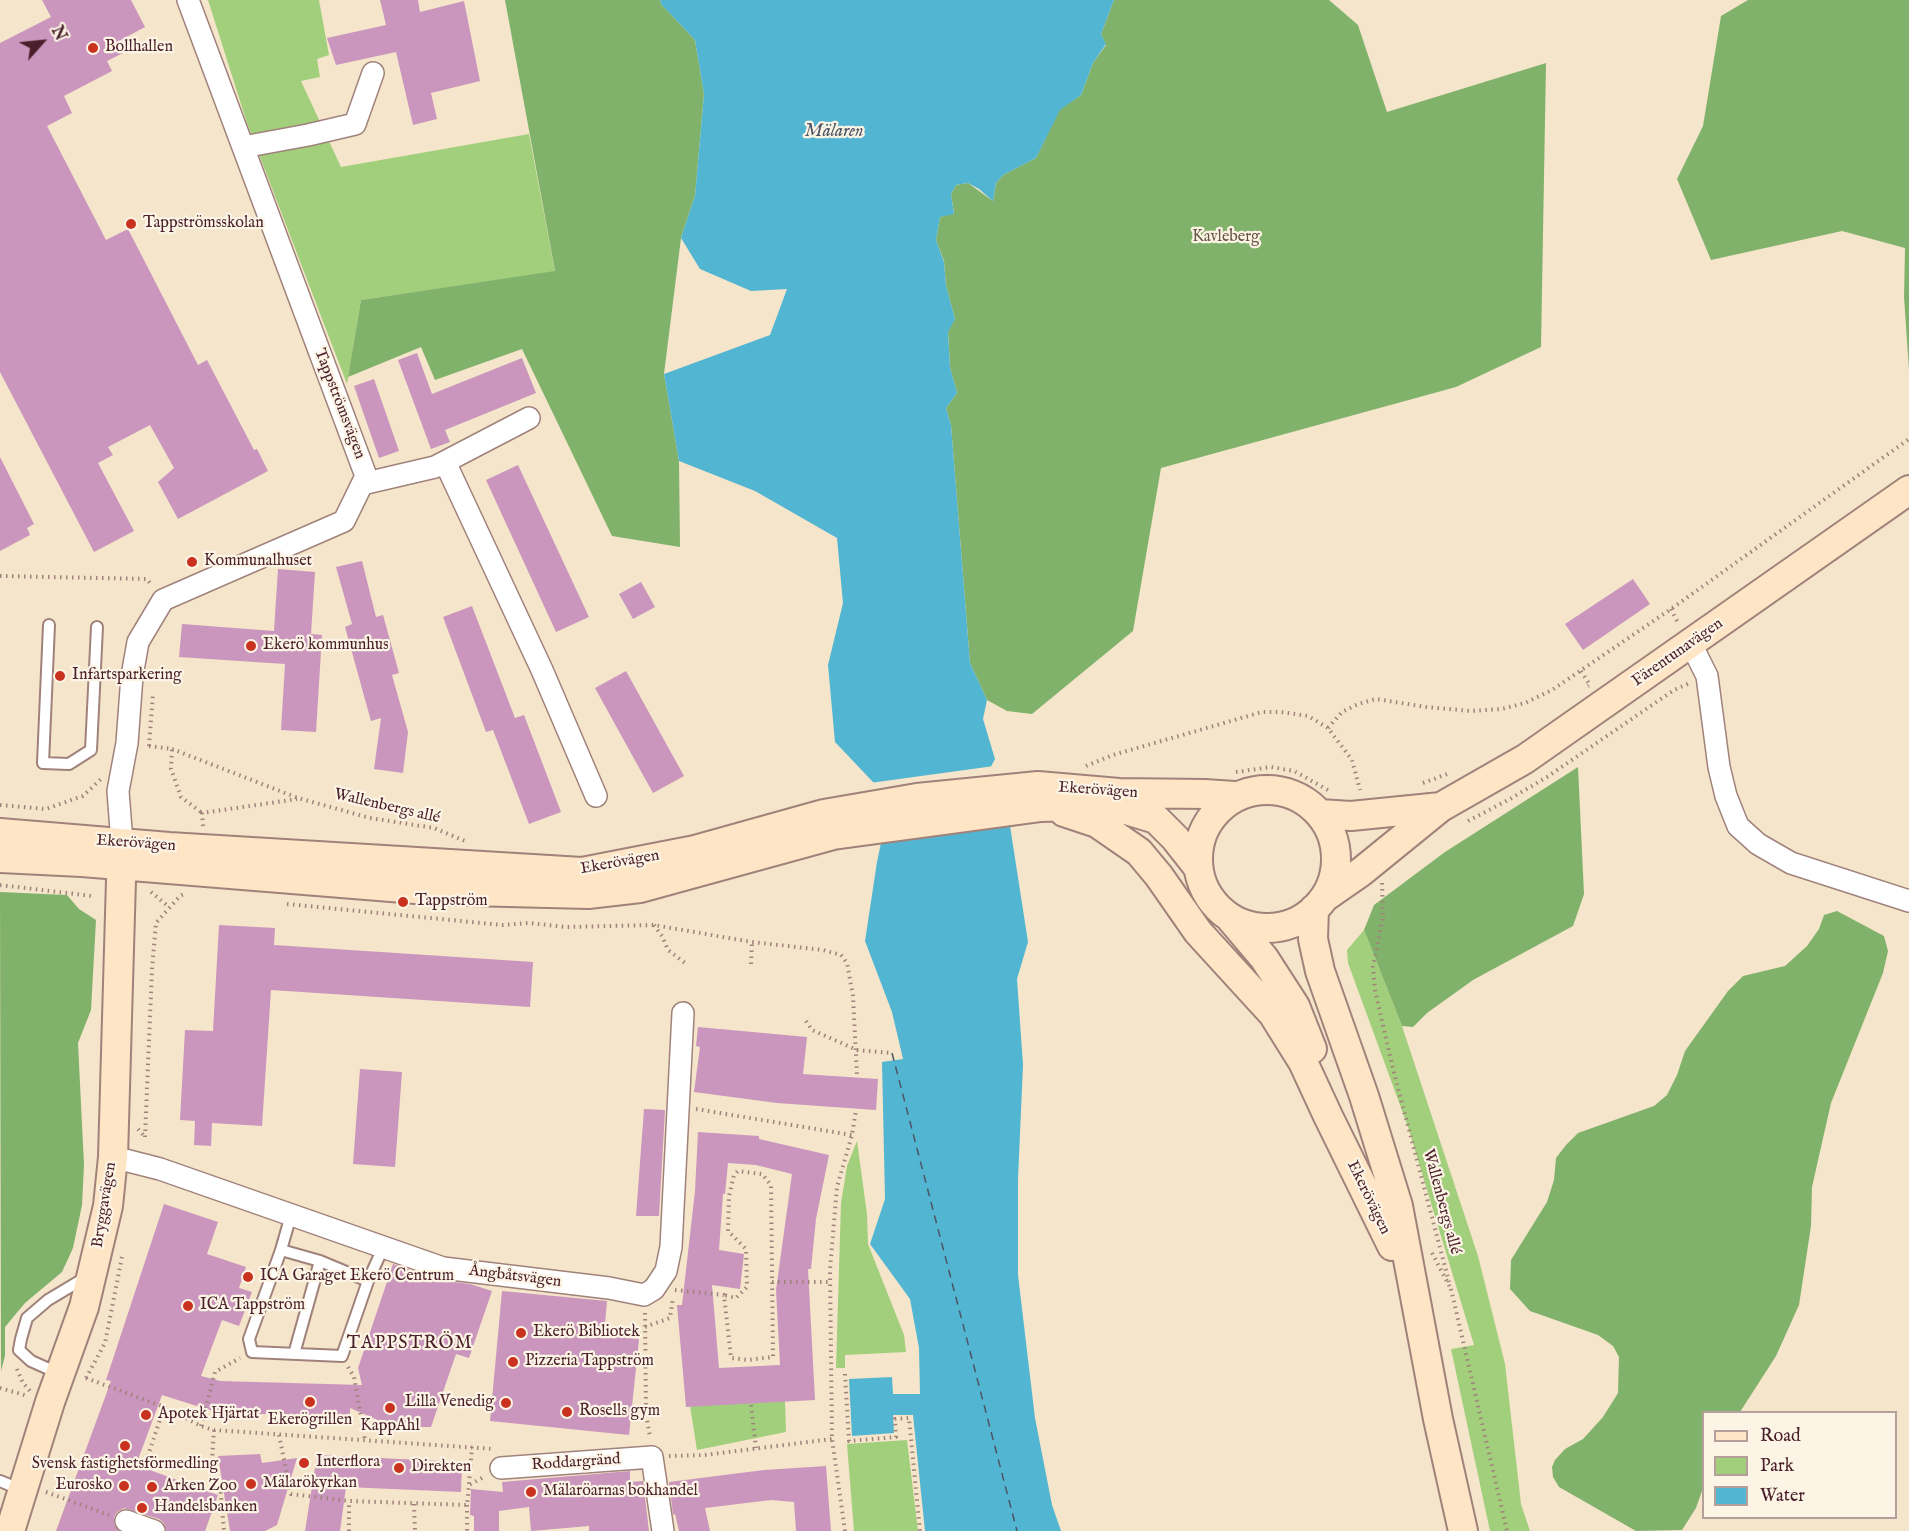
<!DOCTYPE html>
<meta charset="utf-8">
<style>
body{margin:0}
#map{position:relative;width:1909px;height:1531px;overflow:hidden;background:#f5e5cb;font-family:"IM FELL English",serif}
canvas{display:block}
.legend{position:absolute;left:1702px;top:1411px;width:195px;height:108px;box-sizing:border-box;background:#fcf5e5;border:2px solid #b59f9b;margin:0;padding:8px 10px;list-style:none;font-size:18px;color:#4a1f2b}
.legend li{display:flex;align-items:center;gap:12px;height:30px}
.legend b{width:30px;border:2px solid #b59f9b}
.north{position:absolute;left:12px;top:12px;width:60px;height:60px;-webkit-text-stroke:4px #fcf5e5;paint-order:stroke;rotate:63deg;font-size:16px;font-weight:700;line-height:24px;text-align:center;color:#4a1f2b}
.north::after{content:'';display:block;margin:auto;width:21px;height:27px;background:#4a1f2b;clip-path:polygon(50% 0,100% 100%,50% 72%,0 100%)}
</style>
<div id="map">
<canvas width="1909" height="1531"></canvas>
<ul class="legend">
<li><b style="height:8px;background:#fee5c5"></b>Road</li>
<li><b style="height:16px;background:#a2cf7c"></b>Park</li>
<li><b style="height:16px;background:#52b5d1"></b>Water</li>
</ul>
<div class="north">N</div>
</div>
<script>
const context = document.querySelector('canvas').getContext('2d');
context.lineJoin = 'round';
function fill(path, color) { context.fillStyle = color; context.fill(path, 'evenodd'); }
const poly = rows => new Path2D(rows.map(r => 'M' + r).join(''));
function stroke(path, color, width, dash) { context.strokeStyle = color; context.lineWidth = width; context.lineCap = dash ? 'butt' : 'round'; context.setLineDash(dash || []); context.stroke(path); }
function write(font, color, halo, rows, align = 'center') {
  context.font = font + ' "IM FELL English",serif'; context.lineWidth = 4.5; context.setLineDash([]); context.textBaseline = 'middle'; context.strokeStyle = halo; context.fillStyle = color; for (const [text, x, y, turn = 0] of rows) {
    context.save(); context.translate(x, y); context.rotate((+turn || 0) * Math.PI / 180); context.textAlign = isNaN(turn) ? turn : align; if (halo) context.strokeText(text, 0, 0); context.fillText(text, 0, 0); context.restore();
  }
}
fill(poly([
 [208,0,319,0,329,55,317,59,320,77,301,81,341,167,529,134,555,272,361,300,347,384,247,123],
 [1364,930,1402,1026,1478,1256,1505,1364,1521,1504,1530,1531,1490,1531,1451,1349,1474,1345,1408,1127,1348,963,1347,950],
 [857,1141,867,1214,868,1244,904,1335,906,1352,845,1355,845,1368,836,1368,841,1203,847,1166],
 [785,1401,786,1432,697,1450,690,1406],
 [907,1440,918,1531,854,1531,847,1444]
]), '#a2cf7c');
fill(poly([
 [505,0,660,0,661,4,695,40,704,94,695,196,681,238,664,374,679,461,680,547,612,536,522,349,435,380,421,347,348,377,361,300,555,271],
 [1114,0,1329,0,1358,25,1387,112,1546,63,1541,347,1456,387,1161,468,1133,631,1032,714,1007,711,987,700,970,663,951,425,946,408,957,393,950,367,948,331,955,319,946,286,944,261,936,240,940,217,954,213,951,194,956,185,968,183,993,201,996,183,1003,175,1036,158,1060,109,1081,95,1093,63,1106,45,1101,34],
 [1748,0,1909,0,1909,370,1904,297,1905,248,1842,231,1711,260,1677,179,1703,126,1721,16],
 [1578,767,1584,894,1573,926,1473,980,1427,1013,1413,1027,1402,1026,1364,930,1374,905,1445,852],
 [0,892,67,895,79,909,96,920,91,1010,78,1043,84,1165,82,1205,73,1248,62,1272,25,1303,5,1327,5,1356,1,1371],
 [1837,911,1884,936,1888,951,1883,973,1831,1103,1812,1187,1811,1226,1799,1305,1776,1356,1740,1412,1704,1412,1703,1488,1696,1508,1682,1530,1636,1531,1559,1487,1553,1477,1552,1467,1555,1460,1565,1449,1583,1439,1603,1417,1618,1393,1619,1357,1613,1346,1598,1335,1530,1311,1510,1289,1511,1260,1547,1202,1554,1180,1556,1158,1566,1145,1578,1133,1654,1106,1667,1095,1677,1075,1685,1051,1728,991,1743,976,1785,966,1807,946,1819,929,1824,915]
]), '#81b26c');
fill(poly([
 [660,0,1114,0,1101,34,1106,44,1093,63,1081,95,1060,110,1036,158,1003,175,996,183,993,201,979,189,968,183,956,185,951,194,954,214,940,217,936,240,944,262,946,286,955,319,948,332,950,367,957,393,946,408,951,425,970,663,987,700,983,719,995,759,974,798,996,820,1010,826,1028,942,1017,979,1023,1065,1018,1179,1018,1275,1035,1418,1052,1505,1061,1531,925,1531,913,1415,893,1415,894,1433,852,1436,849,1379,892,1377,893,1394,920,1394,919,1348,910,1299,870,1244,885,1199,882,1062,903,1059,892,1012,865,941,877,862,890,800,835,742,828,665,843,603,837,538,755,491,679,461,664,374,770,335,787,289,751,291,700,269,681,238,695,196,704,94,695,40,661,4]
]), '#52b5d1');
fill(poly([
 [994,766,977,799,887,800,870,783]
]), '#f5e5cb');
stroke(poly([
 [892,1053,1017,1531]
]), '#4d5465', 1.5, [8, 6]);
fill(poly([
 [42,0,131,0,145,27,117,42,123,53,107,61,112,71,64,96,72,113,47,126,106,240,128,229,198,365,207,360,254,450,257,449,268,471,178,519,158,482,174,468,150,425,108,447,113,455,98,463,134,531,94,552,0,372,0,43,51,17],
 [380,0,418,0,420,12,464,1,480,81,431,93,437,119,413,125,396,52,336,65,327,38,386,25],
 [417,353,432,394,522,358,536,393,445,430,450,442,431,449,398,360],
 [374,379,399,451,379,458,354,386],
 [0,457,34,524,27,528,30,535,0,551],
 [518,465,589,617,556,632,486,480],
 [362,561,376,617,383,615,399,673,392,675,408,732,403,773,374,769,381,718,371,721,345,627,352,624,336,567],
 [278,569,315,572,311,634,322,635,316,732,281,730,285,664,179,657,182,624,274,631],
 [1633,579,1650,604,1583,650,1565,624],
 [641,582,655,607,633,619,619,594],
 [472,606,515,718,524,715,561,812,529,824,493,730,486,732,443,617],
 [626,671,684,776,653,793,595,688],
 [219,925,275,928,274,945,533,962,530,1007,271,990,262,1126,212,1123,211,1146,194,1145,195,1121,180,1120,185,1030,213,1031],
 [698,1027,807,1037,803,1074,878,1079,876,1110,777,1103,694,1092,700,1047,696,1046],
 [360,1069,402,1072,395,1167,353,1164],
 [644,1109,665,1110,659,1216,636,1216],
 [698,1132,759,1136,759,1139,829,1155,816,1219,811,1269,808,1269,815,1400,686,1407,677,1305,682,1305,695,1191],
 [728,1163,756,1165,792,1174,776,1290,780,1365,719,1368,712,1285,740,1289,744,1254,719,1250,723,1194,725,1194],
 [164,1204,218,1222,207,1254,246,1267,239,1288,252,1292,239,1326,222,1320,201,1376,220,1381,362,1385,358,1368,393,1264,439,1280,470,1284,492,1291,469,1358,456,1354,431,1427,394,1427,350,1408,350,1416,219,1413,162,1395,136,1465,218,1495,205,1531,166,1531,164,1523,159,1519,124,1508,117,1512,114,1517,114,1524,119,1531,56,1531,111,1381,106,1380],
 [502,1291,607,1301,604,1335,639,1339,629,1435,490,1421],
 [260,1454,262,1463,297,1458,277,1525,265,1531,230,1531,218,1456],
 [317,1455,462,1462,461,1492,346,1487,340,1531,305,1531],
 [826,1466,831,1531,796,1531,794,1502,771,1500,705,1508,710,1531,679,1531,675,1514,673,1515,669,1482,764,1470],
 [630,1471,630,1482,643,1481,649,1531,589,1531,589,1526,531,1531,529,1507,499,1511,499,1531,474,1531,474,1516,470,1515,471,1489,503,1492,502,1482]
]), '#ca96bd');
const service = poly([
 [49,625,43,763,69,764,91,750,97,627],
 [291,1215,281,1250,249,1339,252,1352,342,1356,368,1281],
 [281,1250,320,1261,368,1281,383,1248],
 [294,1354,320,1261],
 [60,1374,31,1361,19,1350,21,1339,27,1318,48,1300,88,1276],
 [0,1481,22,1490]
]);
const minor = poly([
 [243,147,308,135,355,124,373,73],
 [445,462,542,670,596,796],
 [362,484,435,467,529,418],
 [1691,644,1707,676,1719,767,1726,796,1738,826,1758,844,1791,863,1909,901],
 [122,843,118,791,127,743,132,676,138,642,163,600,344,521,366,476,188,0],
 [113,1157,160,1169,443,1268,609,1288,644,1295,654,1289,666,1271,671,1247,683,1013],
 [501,1468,652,1457,663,1531],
 [126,1521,154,1531]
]);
const secondary = poly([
 '1198 859a69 69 0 1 1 138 0a69 69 0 1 1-138 0Z',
 [1064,812,1097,823,1139,852,1159,876,1198,932,1273,1014,1303,1062,1328,1116,1392,1246],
 [1320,814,1351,816,1441,807],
 [0,833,169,847,582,872,695,850,824,814,917,798,1038,786,1119,793,1205,794,1234,796],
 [0,858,82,862,428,890,588,894,640,888,833,835,1041,807,1110,805,1156,819,1175,838,1197,866],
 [1325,897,1361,872,1441,807,1525,759,1909,490],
 [1314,909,1313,939,1320,971,1364,1096,1398,1206,1438,1419,1463,1531],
 [1231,919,1264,958,1295,1006,1312,1049],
 [10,1531,50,1402,84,1307,108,1206,113,1157,122,845]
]);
stroke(service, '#a0827b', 14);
stroke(minor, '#a0827b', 24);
stroke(secondary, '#a0827b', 32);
stroke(poly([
 [0,576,147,579,152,586],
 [1671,609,1678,623],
 [1581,671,1590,685,1588,686],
 [1328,728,1342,712,1358,704,1376,699,1426,707,1471,711,1502,709,1525,703,1552,690,1671,609,1909,439],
 [149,746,153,694],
 [149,746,172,749,171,769,181,797,202,813],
 [172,749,298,798,370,818,434,828,465,841],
 [1086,766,1113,755,1262,712,1281,712,1308,716,1328,728,1352,760,1360,790],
 [1236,772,1271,767,1294,771,1328,790],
 [1423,783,1450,773],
 [0,805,46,809,83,796,101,779],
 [1468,821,1510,799,1547,777,1674,690,1690,683],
 [203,826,202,813,297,799],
 [1382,883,1383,916,1373,967,1375,990,1393,1069,1449,1282],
 [0,885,92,896],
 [151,892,169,907],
 [287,904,502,925,529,923,566,927,654,925,752,942,823,950,841,955,847,963,853,996,857,1076],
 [654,925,662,936,668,950,685,963],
 [751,964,752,942],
 [806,1021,812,1030,857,1050,892,1053],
 [696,1109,852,1135],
 [138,1129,145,1137],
 [145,1137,152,969,156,923,180,896,184,894],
 [1432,1253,1451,1289],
 [772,1282,830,1282],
 [1451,1289,1507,1531],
 [675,1290,724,1295,731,1358,748,1360,773,1357,771,1185,762,1174,738,1171,734,1175,729,1196,728,1231,746,1249,747,1287,736,1298,724,1295],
 [645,1313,646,1414,650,1437],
 [645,1327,670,1318,673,1298],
 [348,1367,354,1377,365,1440],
 [17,1369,23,1383,30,1391],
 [845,1374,849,1441,896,1437,895,1419,909,1418,920,1531],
 [86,1378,164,1407,201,1426,214,1430,494,1449],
 [86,1378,105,1343,122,1257],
 [0,1388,28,1396],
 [751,1405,756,1448],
 [201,1426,215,1372,240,1358],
 [214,1430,211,1475,220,1484,224,1531],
 [279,1435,291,1494,349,1501,467,1505,469,1485,484,1477],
 [669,1456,705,1455,832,1439],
 [144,1468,164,1407],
 [469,1484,472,1447],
 [46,1492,109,1515],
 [414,1504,415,1531],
 [467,1505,467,1531],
 [349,1531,349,1501],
 [845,1531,832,1439,830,1270,837,1187,852,1135,856,1110]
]), '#a0827b', 4, [1.5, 4.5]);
stroke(service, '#fff', 10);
stroke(minor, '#fff', 21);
stroke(secondary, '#fee5c5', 28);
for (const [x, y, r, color] of [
 [93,48,6,"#c8321e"],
 [131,224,6,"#c8321e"],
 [192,562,6,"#c8321e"],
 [251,646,6,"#c8321e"],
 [60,676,6,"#c8321e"],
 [403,902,6,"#c8321e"],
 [248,1277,6,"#c8321e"],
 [188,1306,6,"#c8321e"],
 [521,1333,6,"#c8321e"],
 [513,1362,6,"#c8321e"],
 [310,1402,6,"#c8321e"],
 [506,1403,6,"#c8321e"],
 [390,1408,6,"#c8321e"],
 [567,1412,6,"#c8321e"],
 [146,1415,6,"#c8321e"],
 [125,1446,6,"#c8321e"],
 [304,1463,6,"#c8321e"],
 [399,1468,6,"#c8321e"],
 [251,1484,6,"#c8321e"],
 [124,1486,6,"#c8321e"],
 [152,1487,6,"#c8321e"],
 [531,1492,6,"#c8321e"],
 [142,1508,6,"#c8321e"]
]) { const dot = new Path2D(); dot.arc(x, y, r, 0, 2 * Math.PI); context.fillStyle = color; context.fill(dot); stroke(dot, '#fcf5e5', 2); }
write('16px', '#4a1f2b', '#fcf5e5', [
 ["Bollhallen",105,48],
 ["Tappströmsskolan",143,224],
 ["Kommunalhuset",204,562],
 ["Ekerö kommunhus",263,646],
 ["Infartsparkering",72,676],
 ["Tappström",415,902],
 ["ICA Garaget Ekerö Centrum",260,1277],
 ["ICA Tappström",200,1306],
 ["Ekerö Bibliotek",533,1333],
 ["Pizzeria Tappström",525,1362],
 ["Lilla Venedig",494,1403,"right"],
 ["Rosells gym",579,1412],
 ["Apotek Hjärtat",158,1415],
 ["Ekerögrillen",310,1421,"center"],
 ["KappAhl",390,1427,"center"],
 ["Interflora",316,1463],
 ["Svensk fastighetsförmedling",125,1465,"center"],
 ["Direkten",411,1468],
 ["Mälarökyrkan",263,1484],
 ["Eurosko",112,1486,"right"],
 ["Arken Zoo",164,1487],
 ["Mälaröarnas bokhandel",543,1492],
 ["Handelsbanken",154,1508]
], 'left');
write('16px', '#645443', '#fcf5e5', [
 ["Kavleberg",1226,238]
]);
write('16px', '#4a1f2b', '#fcf5e5', [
 ["Tappströmsvägen",339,404,69],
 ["Färentunavägen",1678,653,-35],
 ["Ekerövägen",1098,791,4],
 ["Wallenbergs allé",387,807,13],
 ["Ekerövägen",136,844,4],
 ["Ekerövägen",620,863,-10],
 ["Ekerövägen",1368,1198,64],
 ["Wallenbergs allé",1441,1202,75],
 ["Bryggavägen",105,1205,-81],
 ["Ångbåtsvägen",515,1277,7],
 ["Roddargränd",576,1463,-4]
]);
write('italic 18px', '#4d5465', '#fcf5e5', [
 ["Mälaren",834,132]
]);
context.letterSpacing = '1.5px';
write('18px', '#4a1f2b', '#fcf5e5', [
 ["TAPPSTRÖM",410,1344]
]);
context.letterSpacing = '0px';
</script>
